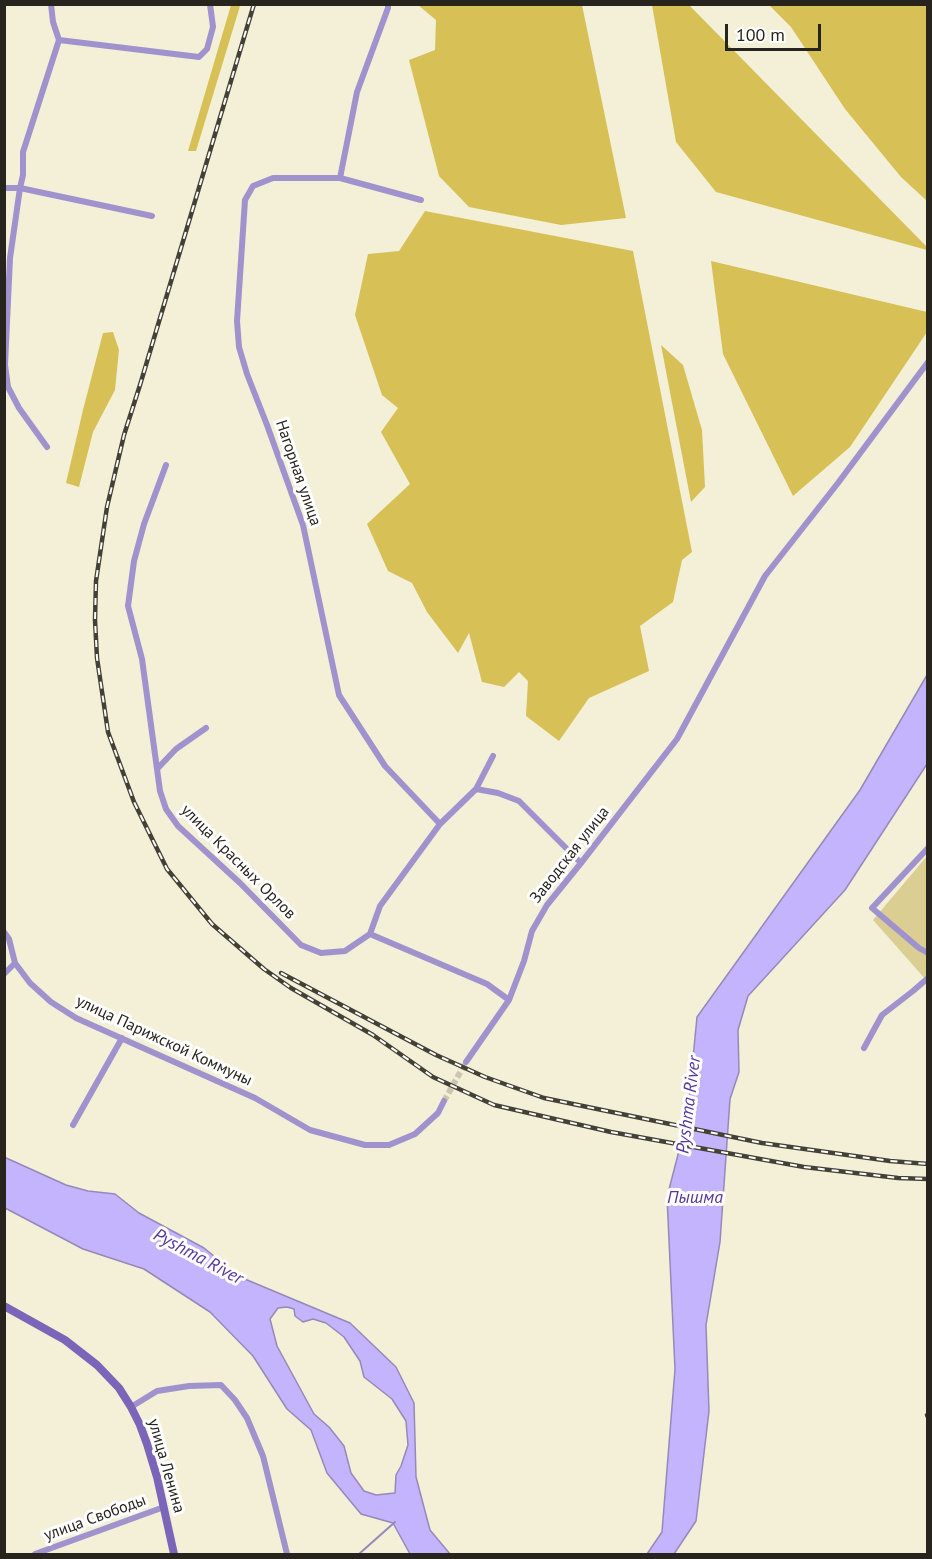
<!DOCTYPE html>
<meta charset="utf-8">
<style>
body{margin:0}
#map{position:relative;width:932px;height:1559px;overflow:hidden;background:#f4efd7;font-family:"PT Sans",sans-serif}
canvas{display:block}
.frame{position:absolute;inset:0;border:6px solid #26241c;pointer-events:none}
.scale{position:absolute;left:725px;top:24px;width:96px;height:27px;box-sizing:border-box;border:3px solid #26241c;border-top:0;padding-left:8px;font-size:18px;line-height:21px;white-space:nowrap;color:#26241c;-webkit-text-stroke:4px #fff;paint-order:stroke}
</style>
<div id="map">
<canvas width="932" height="1559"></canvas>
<div class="frame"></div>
<div class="scale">100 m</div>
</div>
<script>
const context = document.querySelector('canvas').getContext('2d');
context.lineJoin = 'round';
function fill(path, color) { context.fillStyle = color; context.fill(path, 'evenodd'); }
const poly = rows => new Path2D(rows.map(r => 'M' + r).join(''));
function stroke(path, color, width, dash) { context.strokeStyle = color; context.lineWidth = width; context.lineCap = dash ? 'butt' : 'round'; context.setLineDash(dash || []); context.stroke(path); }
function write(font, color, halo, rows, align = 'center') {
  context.font = font + ' "PT Sans",sans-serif'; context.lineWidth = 6; context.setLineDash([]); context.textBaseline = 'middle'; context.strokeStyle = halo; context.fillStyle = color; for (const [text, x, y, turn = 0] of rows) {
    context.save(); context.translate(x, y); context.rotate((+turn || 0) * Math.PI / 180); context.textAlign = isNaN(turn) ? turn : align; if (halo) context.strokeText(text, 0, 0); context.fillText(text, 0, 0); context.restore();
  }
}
fill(poly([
 [927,856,927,981,873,920]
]), '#dbce93');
fill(poly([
 [231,5,237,5,240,6,196,151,188,151],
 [418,5,582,5,626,218,561,225,469,207,439,176,409,60,435,50,436,20],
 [652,5,689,5,927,247,927,250,716,192,676,142],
 [769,5,927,5,927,201,901,177,845,109,791,27],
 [425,211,633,251,692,552,682,560,673,602,640,626,649,671,589,698,559,741,526,716,528,681,519,672,504,687,482,682,469,633,458,653,427,612,412,583,388,571,367,524,410,484,381,432,398,408,382,395,355,315,368,254,399,251],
 [711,261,927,312,927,332,850,447,793,496,723,354],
 [113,332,119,350,115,390,93,432,79,487,66,483,83,410,103,333],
 [661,345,683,365,702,430,705,487,691,502]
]), '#d7c156');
const water = poly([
 [927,675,927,764,845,890,748,996,738,1030,739,1072,730,1099,720,1242,706,1325,709,1411,696,1521,674,1554,647,1554,662,1532,675,1369,667,1197,687,1120,697,1017,860,790,927,675],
 [4,1157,66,1185,88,1191,115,1194,139,1213,204,1248,240,1277,350,1323,396,1367,414,1403,416,1477,430,1530,450,1554,410,1554,393,1523,361,1514,327,1473,311,1430,287,1409,253,1356,210,1312,144,1269,83,1249,5,1208,4,1157],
 [287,1307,294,1309,295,1316,303,1322,313,1319,326,1323,344,1337,360,1361,364,1377,392,1399,406,1421,408,1445,401,1466,396,1475,395,1493,376,1495,364,1491,351,1473,344,1446,329,1427,314,1414,277,1346,270,1319,278,1308,287,1307]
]);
fill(water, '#c4b4fd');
stroke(water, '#9589ba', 1.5);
stroke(poly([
 [359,1554,395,1522]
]), '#9589ba', 2);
stroke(poly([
 [444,1101,466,1062]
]), '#cbc6b2', 6, [6, 3]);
stroke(poly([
 [59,40,199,57,207,49,213,27,210,4],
 [340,178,357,92,388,8,388,4],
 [4,188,20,188,152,216],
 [421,200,340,178,273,178,253,186,245,200,237,321,239,347,247,374,267,425,303,525,339,695,385,766,440,824],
 [47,447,19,408,8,387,5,365,10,258,20,188,23,175,23,152,59,40,53,22,51,4],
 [166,465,144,524,134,561,128,606,142,659,160,791,166,809,178,826,240,883,301,945,321,953,345,951,370,934,487,984,509,1000],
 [158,768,176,749,206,728],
 [476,789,498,793,519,801,581,863],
 [928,848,872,908,919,948,928,953],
 [4,932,9,939,15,963,30,983,51,1002,76,1018,255,1098,310,1130,365,1145,389,1145,415,1134,438,1113,444,1101],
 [370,934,380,906,440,824,476,789,493,756],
 [4,974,15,963],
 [864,1048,882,1015,913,991,928,978],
 [466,1062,509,1000,524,961,532,931,547,905,581,863,677,739,765,576,838,483,928,362],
 [73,1125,122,1038],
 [131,1407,157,1391,189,1386,221,1385,235,1400,247,1418,263,1456,287,1554],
 [35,1554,164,1507]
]), '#a093cd', 6);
stroke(poly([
 [4,1306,65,1340,97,1365,119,1388,131,1407,140,1425,147,1444,157,1477,174,1554]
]), '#7b65b9', 8);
const rail = poly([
 [254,4,140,385,124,435,107,507,96,581,95,620,97,658,108,732,134,802,167,869,212,924,264,969,291,988,373,1035,433,1077,494,1105,611,1132,804,1167,898,1178,928,1179],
 [281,973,436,1055,485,1077,544,1098,762,1143,890,1161,928,1164],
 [927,1415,928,1417]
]);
stroke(rail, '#434136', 4.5);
stroke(rail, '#fff', 2, [7]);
write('16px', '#26241c', '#fff', [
 ["Нагорная улица",298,473,71],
 ["Заводская улица",570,855,-52],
 ["улица Красных Орлов",238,862,45],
 ["улица Парижской Коммуны",164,1041,25],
 ["улица Ленина",166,1466,74],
 ["улица Свободы",95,1518,-20]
]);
write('italic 18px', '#58359d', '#fff', [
 ["Pyshma River",689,1105,-83],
 ["Пышма",695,1198],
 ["Pyshma River",198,1257,28]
]);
</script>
